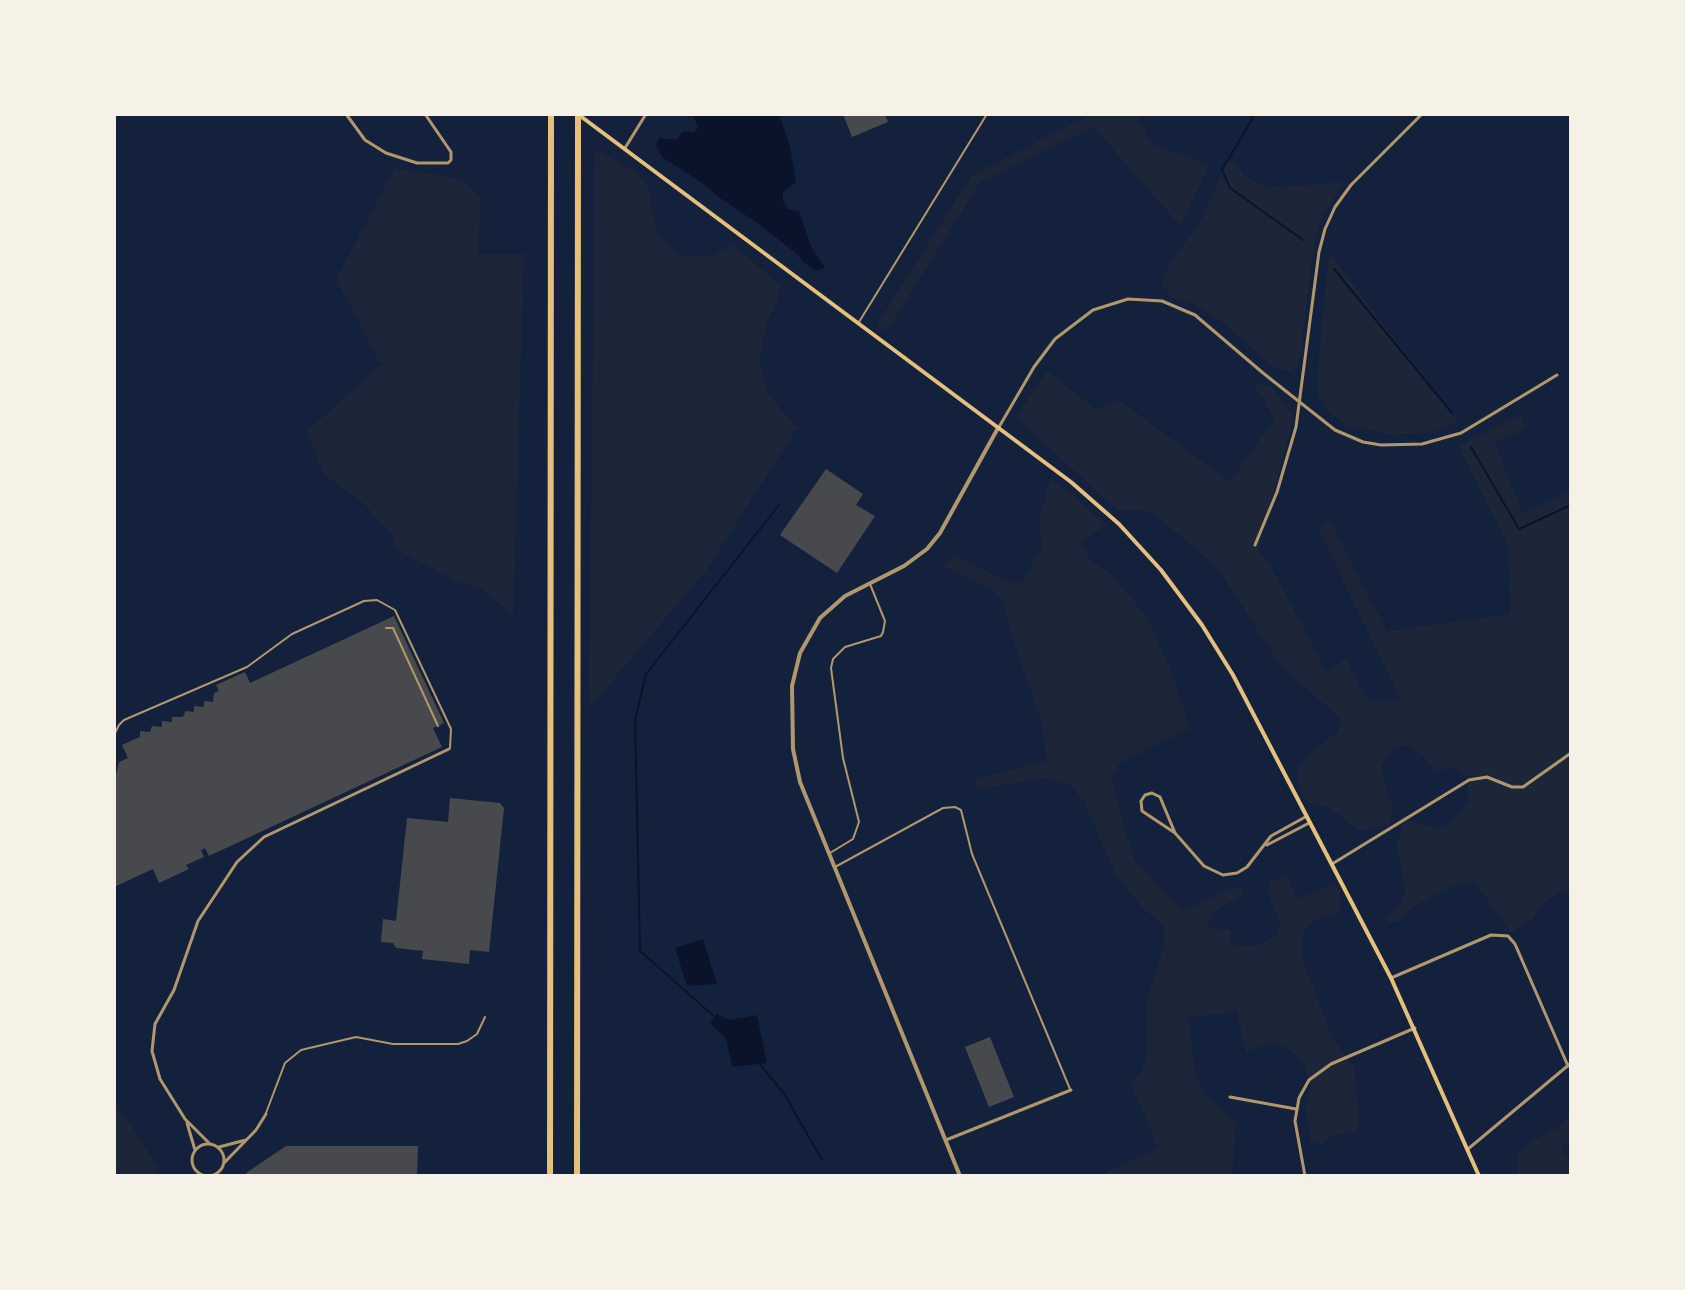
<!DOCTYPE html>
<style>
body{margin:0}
#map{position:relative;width:1685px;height:1290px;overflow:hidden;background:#14213d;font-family:"Times New Roman",serif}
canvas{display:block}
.frame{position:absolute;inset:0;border:116px solid #f6f1e7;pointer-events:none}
</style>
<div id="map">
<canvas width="1685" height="1290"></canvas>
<div class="frame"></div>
</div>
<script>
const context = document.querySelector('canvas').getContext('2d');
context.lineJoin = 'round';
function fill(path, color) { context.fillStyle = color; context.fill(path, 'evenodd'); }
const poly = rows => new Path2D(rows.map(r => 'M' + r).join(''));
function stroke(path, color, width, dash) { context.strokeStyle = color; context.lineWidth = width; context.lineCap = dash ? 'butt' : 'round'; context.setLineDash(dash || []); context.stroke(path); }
fill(poly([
 [1093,114,1136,114,1151,143,1209,165,1181,227,1094,127,981,181,887,331,877,324,972,175],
 [595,149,635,171,647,185,657,232,676,255,712,256,733,245,780,285,779,297,768,319,759,359,768,395,798,427,705,572,589,708],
 [1227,161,1236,163,1244,176,1269,188,1344,182,1324,214,1315,237,1300,358,1297,366,1290,371,1276,369,1215,316,1193,304,1171,296,1162,285,1165,272,1202,218],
 [395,168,461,179,481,199,478,254,524,254,513,615,482,589,457,581,396,549,393,535,361,501,326,476,306,432,381,365,336,279],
 [1329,252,1380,320,1459,423,1424,433,1394,435,1349,426,1326,410,1317,392,1317,379],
 [1047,371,1097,410,1119,400,1230,482,1274,419,1263,397,1255,389,1258,384,1272,386,1294,418,1258,550,1268,561,1327,672,1346,658,1368,701,1401,701,1318,528,1330,521,1387,631,1511,614,1507,543,1458,446,1522,414,1525,429,1495,443,1523,514,1571,491,1571,891,1559,893,1542,904,1532,920,1511,933,1474,881,1449,888,1412,907,1399,922,1387,923,1386,917,1400,905,1406,893,1397,843,1403,824,1408,820,1431,827,1445,827,1468,803,1468,780,1465,774,1454,768,1434,770,1423,755,1405,745,1393,749,1381,766,1389,798,1393,804,1390,824,1359,831,1329,807,1310,804,1299,789,1298,769,1304,758,1338,731,1341,719,1281,666,1217,567,1153,513,1132,509,1117,510,1016,417],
 [1050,479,1074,495,1105,525,1080,544,1092,561,1110,573,1148,618,1174,679,1190,728,1120,763,1111,779,1134,860,1184,911,1237,886,1244,894,1213,912,1207,928,1231,930,1230,944,1253,947,1276,936,1280,921,1268,896,1269,883,1286,874,1297,898,1334,884,1340,892,1340,912,1317,919,1303,932,1301,956,1332,1037,1354,1067,1359,1125,1355,1133,1342,1133,1331,1136,1323,1144,1310,1142,1306,1108,1311,1088,1304,1065,1298,1057,1283,1046,1267,1043,1246,1053,1237,1011,1188,1018,1196,1075,1205,1095,1236,1122,1232,1176,1107,1176,1106,1172,1158,1148,1131,1083,1141,1073,1147,1058,1147,1001,1164,945,1164,927,1140,905,1115,873,1083,800,1068,783,1042,778,977,790,974,780,1047,760,1042,724,1009,627,1003,600,992,589,944,567,953,555,1011,583,1022,582,1042,546,1039,522],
 [114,1099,159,1168,151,1176,114,1176],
 [1571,1116,1571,1140,1561,1148,1571,1165,1571,1176,1517,1176,1518,1156,1527,1144,1557,1128]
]), '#1d2539');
fill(poly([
 [692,114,779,114,790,146,796,182,783,192,783,200,788,209,799,211,811,246,825,268,816,271,803,262,798,255,760,225,720,198,701,182,663,158,656,146,659,138,676,140,683,132,694,132,698,127],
 [703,939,717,984,687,986,675,948],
 [717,1013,729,1020,757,1015,767,1063,732,1067,726,1038,710,1024]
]), '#0b132b');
stroke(poly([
 [1255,114,1222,170,1230,188,1303,240],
 [1334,269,1452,413],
 [1471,447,1519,529,1571,505],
 [716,1018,640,951,635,720,646,674,779,505],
 [759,1063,785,1095,822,1160]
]), '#0b132b', 2);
fill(poly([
 [843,114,885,114,888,122,852,137],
 [826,469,863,494,856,505,875,516,837,573,780,535],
 [394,616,444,723,433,728,442,747,209,856,205,848,201,850,204,857,186,865,189,869,159,883,153,869,114,887,114,784,119,762,128,758,122,745,140,737,140,731,150,732,152,726,162,727,162,721,172,722,172,717,181,717,184,716,185,711,194,712,194,706,204,707,204,701,213,702,214,693,219,691,216,685,245,672,250,683],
 [450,798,500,803,504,808,489,952,470,950,469,964,422,959,423,951,396,948,393,943,381,942,383,919,396,921,407,818,448,822],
 [990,1037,1014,1097,989,1107,965,1047],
 [286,1146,418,1146,417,1176,247,1176,246,1173]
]), '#48494c');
stroke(poly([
 [859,322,987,114],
 [386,628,393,628,438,726],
 [114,735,119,725,124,720,247,667,292,634,364,601,377,600,395,610,451,729,450,748],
 [830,853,853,839,859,822,843,758,831,668,833,659,845,647,881,636,883,632,885,621,870,584],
 [835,867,943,808,955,807,961,810,972,854,1070,1089],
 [266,1113,285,1063,301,1050,356,1037,393,1044,458,1044,467,1041,477,1034,485,1017]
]), '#b1986c', 2);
stroke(poly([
 [346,114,365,140,386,153,417,163,448,163,451,160,451,152,425,114],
 [625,148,646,114],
 [999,427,1034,367,1055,339,1093,310,1128,299,1162,301,1195,315,1263,373,1335,430,1363,442,1381,445,1422,444,1461,433,1557,375],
 [1255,545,1277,492,1296,427,1319,252,1325,229,1335,207,1351,185,1422,114],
 [1175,833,1142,811,1141,801,1145,795,1152,793,1160,797,1175,833,1204,866,1223,875,1237,873,1247,867,1271,836,1307,816],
 [1267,845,1309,823],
 [1332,864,1469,780,1487,777,1512,787,1523,787,1571,753],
 [1391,978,1491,935,1508,936,1515,944,1568,1066],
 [1230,1097,1296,1109],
 [187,1123,195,1150],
 [946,1140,1071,1090],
 [210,1144,185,1119,160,1079,152,1051,155,1024,174,990,198,921,237,862,264,837,449,749],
 '192 1160a16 16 0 1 1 32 0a16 16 0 1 1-32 0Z',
 [219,1147,246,1140],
 [1468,1149,1571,1063],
 [224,1163,256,1130,266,1114],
 [1305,1176,1295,1121,1299,1098,1309,1080,1331,1064,1415,1028]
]), '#b1986c', 3);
stroke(poly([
 [960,1176,800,782,793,749,792,686,800,653,820,618,845,596,904,566,927,549,940,533,998,428]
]), '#b1986c', 4);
stroke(poly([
 [579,115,1071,482,1119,524,1161,570,1202,625,1233,675,1391,978,1479,1176]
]), '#e5c07b', 4);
stroke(poly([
 [550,1176,551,114],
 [577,1176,578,114]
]), '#e5c07b', 6);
</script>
